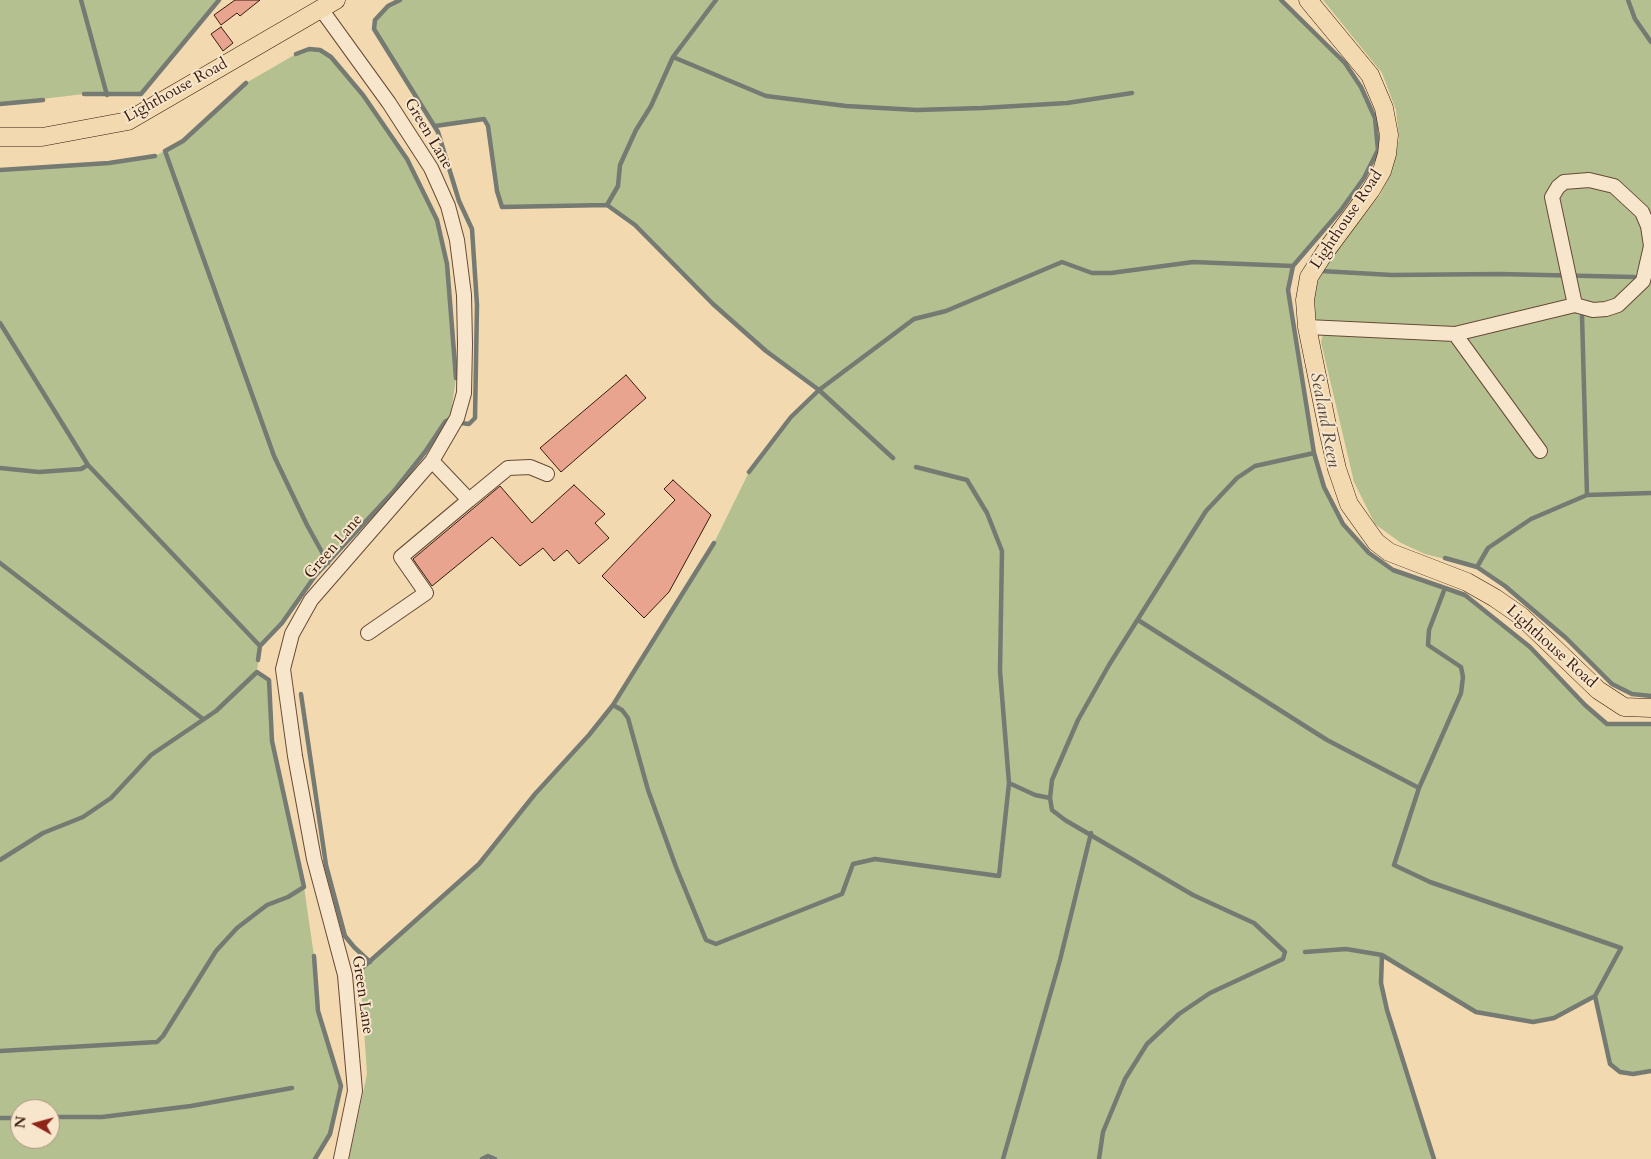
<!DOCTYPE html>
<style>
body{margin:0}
#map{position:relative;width:1651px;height:1159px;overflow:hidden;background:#f2d9b0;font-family:Cardo,serif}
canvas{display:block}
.north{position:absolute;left:10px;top:1099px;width:50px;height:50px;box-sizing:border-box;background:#f7e6cc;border:1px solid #ab9580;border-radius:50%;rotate:277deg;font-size:14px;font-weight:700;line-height:20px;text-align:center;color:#391b0e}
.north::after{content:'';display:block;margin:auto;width:18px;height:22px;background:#8f2418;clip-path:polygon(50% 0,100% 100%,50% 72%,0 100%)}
</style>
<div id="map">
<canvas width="1651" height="1159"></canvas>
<div class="north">N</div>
</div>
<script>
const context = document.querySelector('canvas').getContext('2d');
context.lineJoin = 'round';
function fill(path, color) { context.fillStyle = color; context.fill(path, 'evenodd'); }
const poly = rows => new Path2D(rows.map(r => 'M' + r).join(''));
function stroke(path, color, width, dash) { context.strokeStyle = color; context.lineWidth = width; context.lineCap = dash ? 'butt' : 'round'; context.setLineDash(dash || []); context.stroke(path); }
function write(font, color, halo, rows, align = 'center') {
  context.font = font + ' Cardo,serif'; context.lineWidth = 4; context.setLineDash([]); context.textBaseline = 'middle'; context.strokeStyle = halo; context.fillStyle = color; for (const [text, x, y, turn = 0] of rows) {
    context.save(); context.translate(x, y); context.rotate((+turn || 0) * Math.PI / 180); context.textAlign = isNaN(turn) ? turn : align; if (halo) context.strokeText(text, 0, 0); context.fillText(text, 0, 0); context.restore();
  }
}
fill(poly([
 [0,0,219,0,141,94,84,94,0,104],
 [400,0,1281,0,1345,63,1361,87,1375,118,1378,150,1364,178,1341,210,1293,266,1288,290,1314,453,1324,487,1343,524,1369,553,1393,570,1465,595,1530,647,1585,705,1607,724,1632,726,1651,724,1651,1071,1633,1074,1620,1072,1610,1064,1595,997,1554,1018,1533,1022,1476,1012,1382,955,1381,983,1387,1010,1434,1159,349,1159,367,1074,360,970,479,864,535,794,589,735,613,705,714,543,749,472,791,417,819,390,766,351,713,304,635,225,607,205,502,207,497,191,488,126,484,119,435,126,374,29,375,20,388,6],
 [1323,0,1651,0,1651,696,1632,694,1612,684,1566,638,1505,586,1477,567,1425,554,1401,543,1375,524,1354,482,1321,342,1323,334,1323,324,1315,318,1314,296,1321,271,1380,195,1392,171,1399,139,1396,110,1382,73],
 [309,49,320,50,331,57,363,95,407,159,437,220,447,264,456,378,450,419,445,422,425,452,394,491,315,576,282,623,260,646,257,671,269,680,272,741,304,887,314,956,318,1011,341,1086,330,1134,315,1159,0,1159,0,170,109,163,155,156,183,141,246,83,296,54],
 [20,1109,50,1109,50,1139,20,1139]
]), '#b4c090');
stroke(poly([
 [81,0,107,95],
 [400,0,388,6,375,20,374,29,438,132,459,201,472,229,477,305,475,418,469,424,461,423],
 [1281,0,1345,63,1361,87,1375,118,1378,150,1364,178,1341,210,1293,266,1288,290,1314,453,1324,487,1343,524,1369,553,1393,570,1465,595,1530,647,1585,705,1607,724,1651,724],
 [1628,0,1635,19,1651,42],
 [296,54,309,49,320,50,331,57,363,95,407,159,437,220,447,264,456,378],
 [673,57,766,96,846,106,917,110,982,108,1067,103,1132,93],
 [246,83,183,141,165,151,274,456,307,525,328,563],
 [84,94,141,94,219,0],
 [0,104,43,100],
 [435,126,484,119,488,126,497,191,502,207,607,205,635,225,713,304,766,351,819,390,893,458],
 [0,170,109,163,155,156],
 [607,205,618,186,620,165,636,130,651,106,673,57,716,0],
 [1321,271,1392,275,1499,274,1634,277],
 [1582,316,1587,495],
 [0,323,88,465,260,646],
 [0,468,39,472,81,469,88,465],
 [749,472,791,417,819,390,914,319,946,311,1062,262,1092,273,1111,273,1193,262,1293,266],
 [1445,558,1477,567,1505,586,1566,638,1612,684,1632,694,1651,696],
 [0,563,203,719],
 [1477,567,1488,548,1531,519,1587,495,1651,493],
 [1138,620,1327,740,1419,788],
 [258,660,260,646,282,623,315,576,394,491,425,452,445,422,450,419],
 [301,694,326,865,345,936,354,947,370,962],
 [613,705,622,710,628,718,648,790,676,867,706,940,716,944,842,894,853,864,875,859,999,876,1009,783,1000,671,1002,551,987,513,967,480,916,467],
 [1009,783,1035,795,1050,798],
 [0,860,43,833,83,817,111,798,151,755,216,711,257,672,269,680,272,741,304,887,288,897,267,905,237,928,216,951,163,1036,157,1042,0,1051],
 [1305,952,1346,949,1382,955,1476,1012,1533,1022,1554,1018,1595,996,1621,948,1430,882,1394,865,1419,788,1461,693,1463,677,1461,667,1428,645,1429,630,1445,588],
 [1382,955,1381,983,1387,1010,1434,1159],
 [314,956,318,1011,341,1086,330,1134,315,1159],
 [360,970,479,864,535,794,589,735,613,705,714,543],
 [1595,996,1610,1064,1620,1072,1633,1074,1651,1071],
 [50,1117,102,1117,191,1106,292,1088],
 [0,1118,20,1118],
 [482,1159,488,1156,495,1159],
 [1003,1159,1060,960,1091,833],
 [1099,1159,1103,1132,1125,1079,1147,1044,1179,1014,1210,993,1283,959,1285,952,1254,923,1193,895,1065,820,1052,810,1050,798,1052,780,1078,720,1109,665,1206,511,1237,478,1255,466,1314,453]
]), '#757a72', 4.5);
const building = poly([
 [235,0,260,0,240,16,237,13,221,25,214,15,235,0],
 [221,27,233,43,223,51,211,34,221,27],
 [626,375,646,398,561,472,540,448,626,375],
 [673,480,711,515,669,592,644,618,602,576,675,500,664,489,673,480],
 [574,485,605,514,595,523,609,538,579,564,567,550,554,561,543,548,520,566,492,537,432,586,413,559,500,486,532,523,574,485]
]);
fill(building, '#e8a48e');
stroke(building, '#391b0e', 1);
const minor = poly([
 [321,9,389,103,431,168,448,206,457,240,464,295,465,344,464,393,457,418,432,461,311,600,292,634,283,669,295,756,314,859,345,975,355,1091,341,1159],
 [1307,327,1455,334,1575,305,1552,197,1558,187,1564,182,1589,180,1614,186,1642,212,1648,226,1651,246,1643,281,1618,305,1606,309,1593,310,1575,305],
 [1455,334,1540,451],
 [469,500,508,468,530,467,547,474],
 [368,633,426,593,401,557,469,500,432,461]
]);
const major = poly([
 [1308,0,1370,75,1384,108,1389,135,1387,154,1382,171,1371,190,1325,252,1309,277,1305,300,1307,327,1328,430,1337,469,1349,504,1376,542,1389,552,1467,582,1495,598,1521,616,1598,690,1624,707,1651,708],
 [0,137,42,137,128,121,336,0]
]);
stroke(minor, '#674a36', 16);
stroke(major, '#391b0e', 19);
stroke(minor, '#f7e6cc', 14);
stroke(major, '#f2d9b0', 18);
write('16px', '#391b0e', '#f7e6cc', [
 ["Lighthouse Road",176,91,-29],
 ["Green Lane",428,134,59],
 ["Lighthouse Road",1347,220,-56],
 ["Green Lane",334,547,-49],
 ["Lighthouse Road",1551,647,42],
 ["Green Lane",362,995,82]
]);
write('italic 18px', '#574a40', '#f7e6cc', [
 ["Sealand Reen",1324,420,79]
]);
</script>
